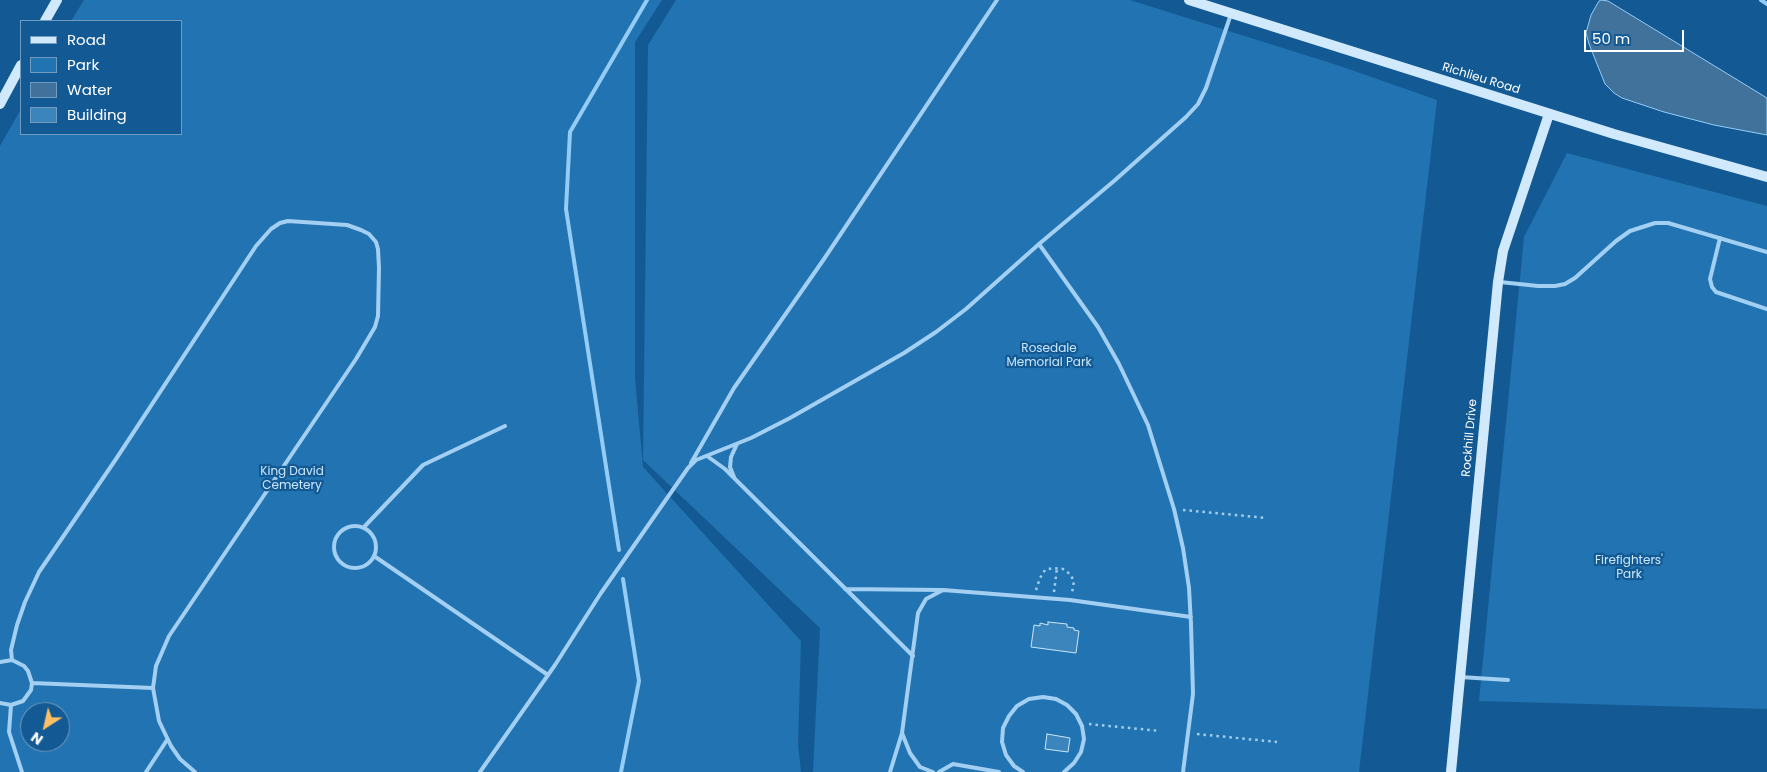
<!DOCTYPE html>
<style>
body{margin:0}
#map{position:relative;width:1767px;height:772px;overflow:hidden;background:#135a94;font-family:Poppins,sans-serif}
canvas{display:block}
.legend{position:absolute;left:20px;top:20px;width:162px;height:115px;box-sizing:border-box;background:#135a94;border:1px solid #719cbf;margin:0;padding:6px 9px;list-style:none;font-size:15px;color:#fff}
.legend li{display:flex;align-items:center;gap:10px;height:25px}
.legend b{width:25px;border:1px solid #719cbf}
.north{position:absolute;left:20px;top:702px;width:50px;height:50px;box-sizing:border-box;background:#135a94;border:1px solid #719cbf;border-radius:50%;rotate:215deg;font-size:14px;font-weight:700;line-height:20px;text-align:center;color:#fff}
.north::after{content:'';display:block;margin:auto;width:18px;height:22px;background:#ffc063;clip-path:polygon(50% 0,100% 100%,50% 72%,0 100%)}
.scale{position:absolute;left:1584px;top:30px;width:100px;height:22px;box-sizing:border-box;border:2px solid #fff;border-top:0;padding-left:6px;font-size:15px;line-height:18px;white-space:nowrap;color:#fff;-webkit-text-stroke:4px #135a94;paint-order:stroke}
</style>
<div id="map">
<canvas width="1767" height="772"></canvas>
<ul class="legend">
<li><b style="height:6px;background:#d1e9fc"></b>Road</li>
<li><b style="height:14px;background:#2273b1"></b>Park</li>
<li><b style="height:14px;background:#40729c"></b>Water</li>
<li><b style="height:14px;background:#3c84bc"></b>Building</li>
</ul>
<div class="north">N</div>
<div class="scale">50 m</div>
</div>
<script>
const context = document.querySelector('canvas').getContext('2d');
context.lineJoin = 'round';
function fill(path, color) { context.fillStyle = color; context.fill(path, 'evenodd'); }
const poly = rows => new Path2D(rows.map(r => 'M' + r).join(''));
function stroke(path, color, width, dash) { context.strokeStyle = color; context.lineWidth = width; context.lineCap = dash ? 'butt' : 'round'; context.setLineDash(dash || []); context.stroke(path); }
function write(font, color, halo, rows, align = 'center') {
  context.font = font + ' Poppins,sans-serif'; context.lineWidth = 4.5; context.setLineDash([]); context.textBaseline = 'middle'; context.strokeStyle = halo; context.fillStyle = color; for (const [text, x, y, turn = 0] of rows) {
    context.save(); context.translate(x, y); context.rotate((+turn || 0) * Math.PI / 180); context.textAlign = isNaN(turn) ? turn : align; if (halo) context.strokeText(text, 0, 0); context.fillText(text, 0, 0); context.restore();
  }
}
fill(poly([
 [84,0,662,0,635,42,635,379,643,467,801,641,798,745,801,772,0,772,0,146,21,109,21,134,181,134,181,21,71,21],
 [30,712,60,712,60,742,30,742],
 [676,0,1130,0,1340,66,1437,100,1359,772,813,772,820,628,643,460,648,45],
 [1567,153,1767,206,1767,709,1479,701,1524,237]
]), '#2273b1');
const water = poly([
 [1601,0,1608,1,1767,98,1767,135,1714,125,1664,112,1622,98,1614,93,1605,84,1589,44,1586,33,1591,15,1599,1,1601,0]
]);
fill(water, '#40729c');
stroke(water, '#94ccf5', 1);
stroke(poly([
 [1761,0,1767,4],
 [619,550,566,209,570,132,647,0],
 [621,772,639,681,623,579]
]), '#94ccf5', 4);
const building = poly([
 [1048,622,1067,624,1067,627,1074,628,1074,630,1079,631,1076,653,1031,647,1034,625,1040,626,1040,623,1048,625,1048,622],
 [1047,734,1070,738,1068,752,1045,749,1047,734]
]);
fill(building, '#3c84bc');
stroke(building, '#c9e7fd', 1);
stroke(poly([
 [1183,510,1267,518],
 [1036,590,1040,578,1045,570,1053,568,1063,569,1070,574,1074,581,1072,593],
 [1054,592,1057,568],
 [1089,724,1160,731],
 [1197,734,1277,742]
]), '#a2cff2', 2.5, [2.5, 4]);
stroke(poly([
 [1720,238,1710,279,1712,287,1716,292,1767,309],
 [1039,244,1098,327,1119,364,1148,425,1174,509,1183,548,1189,588,1191,624,1193,694,1183,772],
 [1500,282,1538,286,1555,286,1565,284,1575,278,1616,241,1630,231,1655,223,1668,223,1767,252],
 [707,456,725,469,913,656],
 [691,463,734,388,824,259,997,0],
 [734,477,730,467,731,457,737,444],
 '334 547a21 21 0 1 1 42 0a21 21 0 1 1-42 0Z',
 [364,527,423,465,505,426],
 [374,556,548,675],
 [845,589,941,590],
 [12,660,11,650,17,625,25,602,39,572,116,459,256,246,271,229,280,223,288,221,347,225,361,230,369,234,376,242,378,249,379,268,378,316,375,327,356,359,169,636,156,666,153,688,159,721,171,746,180,759,195,772],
 [0,662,12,660,24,666,28,671,32,683,31,690,23,701,11,705,0,703],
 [1460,677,1508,680],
 [32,683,153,688],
 [11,705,9,732,22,772],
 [146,772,167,740],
 [480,772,555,665,601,593,688,468,696,460,751,438,790,418,904,353,936,332,966,309,1039,244,1114,181,1186,117,1198,104,1206,88,1231,14],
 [890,772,902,733],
 [933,772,920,767,910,753,902,733,918,613,926,599,943,590,1070,600,1191,617],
 [939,772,953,764,999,772],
 [1023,772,1014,766,1006,755,1002,742,1003,728,1009,716,1017,706,1029,699,1043,697,1056,699,1067,705,1076,714,1082,726,1084,739,1081,752,1074,763,1064,772]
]), '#a2cff2', 4);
stroke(poly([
 [1189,0,1614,134,1767,177],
 [45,21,57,0],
 [0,104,21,65],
 [1451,772,1498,282,1503,251,1549,114]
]), '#d1e9fc', 10);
write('12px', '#fff', '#135a94', [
 ["Richlieu Road",1481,79,17],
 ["Rockhill Drive",1470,438,-85]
]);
write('12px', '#c9e7fd', '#135a94', [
 ["Rosedale",1049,349],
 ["Memorial Park",1049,363],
 ["King David",292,472],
 ["Cemetery",292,486],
 ["Firefighters'",1629,561],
 ["Park",1629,575]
]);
</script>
